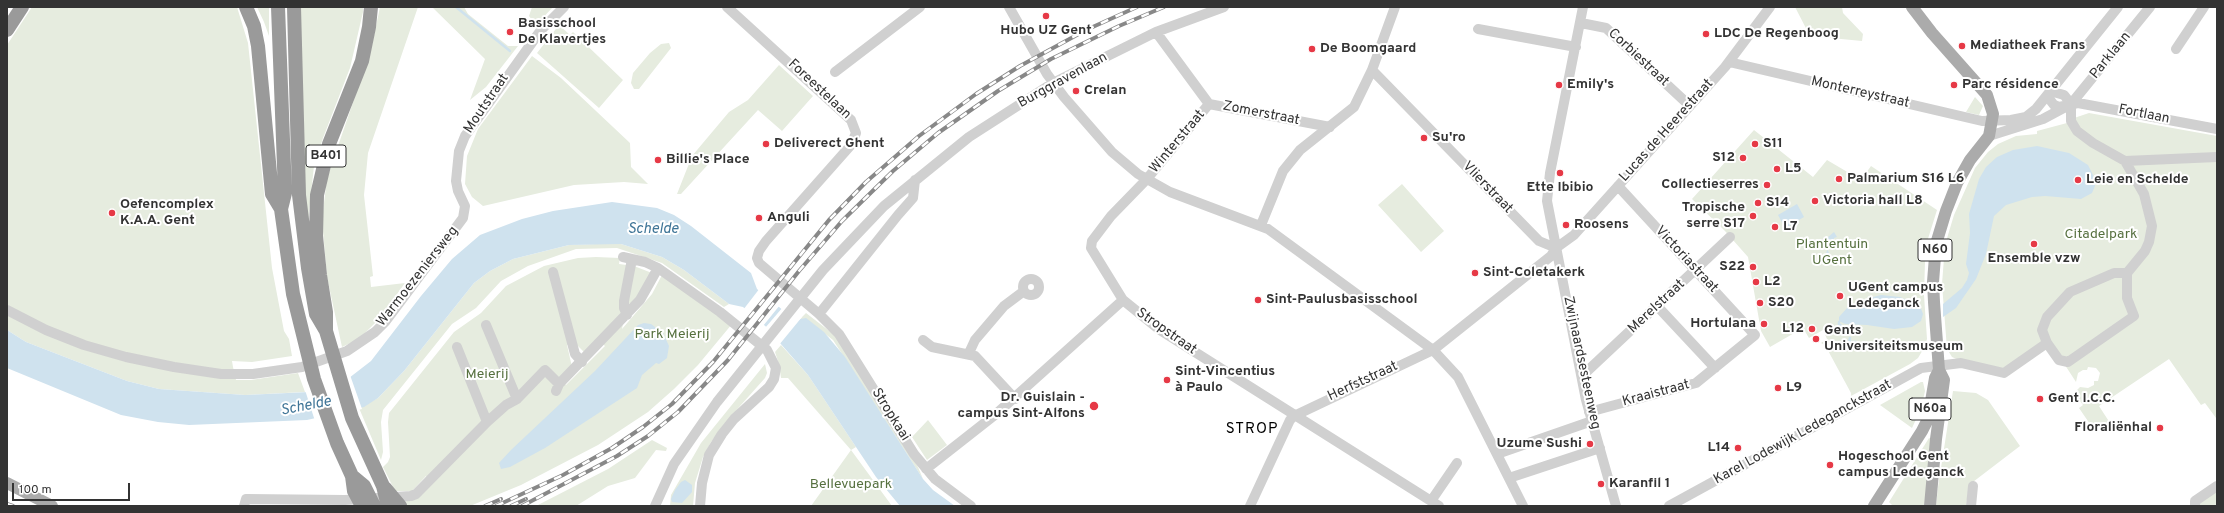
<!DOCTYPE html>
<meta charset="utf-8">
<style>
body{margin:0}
#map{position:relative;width:2224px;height:513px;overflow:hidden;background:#fff;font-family:Overpass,sans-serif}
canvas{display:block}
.frame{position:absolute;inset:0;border:8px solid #333;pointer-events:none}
.scale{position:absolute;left:12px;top:483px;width:118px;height:18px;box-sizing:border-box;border:2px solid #333;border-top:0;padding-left:5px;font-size:12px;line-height:14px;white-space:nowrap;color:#333;-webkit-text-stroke:3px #fff;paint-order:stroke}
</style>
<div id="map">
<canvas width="2224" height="513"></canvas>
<div class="frame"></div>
<div class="scale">100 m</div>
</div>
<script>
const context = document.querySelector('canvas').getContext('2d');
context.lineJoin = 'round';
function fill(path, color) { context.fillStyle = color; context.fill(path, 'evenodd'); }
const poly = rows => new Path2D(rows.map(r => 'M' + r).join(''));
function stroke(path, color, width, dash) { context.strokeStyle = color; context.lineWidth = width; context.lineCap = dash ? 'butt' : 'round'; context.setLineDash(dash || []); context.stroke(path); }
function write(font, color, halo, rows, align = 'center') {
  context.font = font + ' Overpass,sans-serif'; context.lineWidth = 4; context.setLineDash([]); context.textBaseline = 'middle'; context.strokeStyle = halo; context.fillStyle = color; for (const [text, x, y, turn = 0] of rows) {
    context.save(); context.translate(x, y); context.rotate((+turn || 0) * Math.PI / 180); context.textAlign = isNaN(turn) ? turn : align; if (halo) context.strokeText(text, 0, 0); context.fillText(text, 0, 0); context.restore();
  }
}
fill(poly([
 [32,7,237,7,248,43,272,268,284,331,289,339,292,356,252,362,232,361,233,367,236,380,251,380,298,373,305,392,245,395,159,389,127,381,26,342,7,330,7,45],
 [257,7,269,7,269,36,264,22],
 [300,7,363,7,363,12,350,68,323,138,314,166,309,212,309,228,304,197],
 [380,7,418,7,368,153,364,195,373,276,370,277,371,287,405,283,379,319,359,339,342,347,327,277,322,220,327,178,371,50],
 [432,7,464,7,468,14,508,46,518,46,486,87,470,100,485,59],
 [532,7,553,7,536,25,529,16],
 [1795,7,1842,7,1843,13,1863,34,1862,41,1810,36],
 [559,25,570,35,573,32,623,80,599,108,537,53],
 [669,43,671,48,639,89,634,89,631,83,633,73,650,53,661,44],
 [532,56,561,78,630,143,631,167,648,184,624,182,574,185,483,206,472,197,465,184,467,156,478,129],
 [779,65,813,96,782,131,758,110,681,194,677,194,692,156,729,112,748,100],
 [1975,97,1983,106,1979,115,1966,112],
 [2089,113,2217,136,2216,418,2205,403,2201,405,2169,359,2099,406,2110,423,2096,433,2079,408,2083,405,2074,393,2080,387,2088,388,2094,385,2094,381,2098,381,2100,373,2096,368,2088,367,2087,370,2083,370,2078,373,2076,382,2048,339,2002,369,1961,361,1952,357,1947,349,1942,284,1945,245,1954,215,1975,168,1988,152,1998,144,2016,136,2037,134,2037,131,2067,123,2074,118],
 [1754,130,1813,177,1827,160,1861,180,1871,166,1937,210,1927,242,1925,262,1924,295,1927,339,1924,348,1918,358,1910,364,1851,396,1851,393,1825,345,1821,343,1827,339,1823,330,1809,338,1803,328,1770,347,1761,331,1748,257,1725,231,1692,199],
 [1402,184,1444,231,1421,252,1378,205],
 [596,244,621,244,662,257,684,270,729,304,724,307,662,263,617,248,576,249,528,266,501,281,476,308,452,324,383,410,381,422,383,452,381,460,359,408,378,398,404,371,474,283,490,271,513,259,569,245],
 [596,257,620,258,619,264,634,266,652,273,645,288,630,304,627,302,622,329,652,294,662,275,732,324,698,365,674,389,648,412,598,445,521,485,470,506,406,506,403,502,411,500,431,481,426,476,412,491,395,491,383,467,388,462,390,457,388,422,389,413,454,332,481,313,506,286,544,266,578,258],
 [598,339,605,346,566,385,560,379,572,367,567,345,575,343,585,353],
 [806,313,837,337,918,467,923,479,833,340,806,319,800,319],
 [781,345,808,375,856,447,851,450,892,506,811,506,851,450,788,378,781,378,779,364,775,352],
 [765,364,767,373,765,378,725,423,711,442,703,457,695,483,693,506,670,506,671,495,701,443],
 [1921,382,1923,382,1925,391,1923,400,1919,413,1912,428,1880,405],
 [1953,391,1976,393,1988,400,2020,446,1969,485,1966,506,1936,506,1938,487],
 [928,420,947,445,927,460,912,437],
 [1929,438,1931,439,1925,506,1893,506,1889,502],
 [652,440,667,448,666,451,656,450,635,478,608,486,576,506,536,506,608,469],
 [2217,490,2217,506,2198,506,2198,503]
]), '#e6ecdf');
fill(poly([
 [2037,146,2069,153,2088,165,2095,179,2095,186,2092,193,2081,199,2045,196,2032,197,2006,205,1994,216,1986,254,1976,279,1956,308,1943,317,1943,304,1962,288,1967,280,1969,273,1966,264,1970,233,1969,214,1979,179,1986,167,1997,157,2013,150],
 [612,202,657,208,674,215,691,226,751,273,757,289,795,320,806,318,824,332,845,357,923,479,933,490,955,506,900,506,876,477,808,375,780,343,778,337,743,307,729,304,684,270,662,257,621,244,569,245,513,259,490,271,474,283,404,371,378,398,364,407,307,420,189,425,158,422,121,415,7,368,7,330,26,342,127,381,159,389,245,395,309,392,349,378,371,361,421,296,452,259,480,235,522,219,553,211],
 [1797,204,1804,217,1785,228,1778,215],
 [1834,232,1837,237,1834,238,1834,243,1831,244,1827,249,1829,253,1826,257,1827,260,1825,257,1829,244,1827,238],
 [1881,295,1900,297,1920,306,1923,314,1921,321,1912,327,1894,329,1867,325,1845,324,1839,321,1839,317,1848,307,1866,299],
 [644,323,651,324,663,333,669,346,667,358,659,364,656,363,642,375,637,388,545,448,510,467,501,469,499,463,511,450,595,371,638,325],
 [685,480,692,485,692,492,682,503,672,502,671,499,675,490,681,482]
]), '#cfe2ee');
fill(poly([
 [760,288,780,305,763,326,743,310],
 [783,307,796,318,802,317,779,345,777,338,765,328],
 [350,375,362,409,315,421,305,390,326,385]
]), '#fff');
stroke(poly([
 [456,7,510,51],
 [1839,322,1839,324,1845,329],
 [1850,338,1849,342,1856,342,1854,346]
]), '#cfe2ee', 2.5);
stroke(poly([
 [727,7,851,120,856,133,851,145,766,241,759,251,757,258,759,263,819,314,839,334,914,454,935,479,971,506],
 [1009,7,1047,74,1064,97,1112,152,1138,174,1170,192,1268,229,1433,350,1458,377,1523,506],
 [1583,7,1550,173,1547,201,1586,400,1616,506],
 [1581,23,1606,28,1690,106],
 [1478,29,1576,47],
 [1156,32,1209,104,1330,127],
 [2176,49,2204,7],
 [1729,62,1982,121,2011,120,2026,117,2036,109,2118,7],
 [1372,70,1539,241,1556,248],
 [835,72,920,7],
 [2050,91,2064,95,2071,104],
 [2047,96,2054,105,2059,107,2078,103,2217,129],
 [1209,104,1146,180,1111,216,1092,241,1091,248,1123,300,1160,330,1439,506],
 [2071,104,2071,121,2077,131,2093,143,2125,161,2217,157],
 [1989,136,2043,119,2071,104,2150,7],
 [2125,161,2144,194,2152,226,2149,242,2145,251,2127,273],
 [1261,225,1283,171,1300,150,1354,107,1372,70,1395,7],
 [623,257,645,262,658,268,720,312,767,350,776,368,774,379,769,387,734,419,722,434,709,455,702,483,700,506],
 [553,272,575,354,582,362],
 '1023 287a8 8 0 1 1 16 0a8 8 0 1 1-16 0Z',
 [1658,307,1715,368],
 [7,310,46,330,84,345,126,357,174,367,221,374,253,374,302,367,347,351,375,332,385,322,463,218,465,206,458,191,456,181,459,151,465,136,541,30,564,7],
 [819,314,898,215,913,198,915,180],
 [627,315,624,308,624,301,632,259],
 [486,325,517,399],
 [923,340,932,347,975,356,1015,399],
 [2047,343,2042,330,2047,317,2070,292,2114,273,2127,273],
 [457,347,487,422],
 [969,353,975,340,1004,306,1024,291],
 [1582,376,1730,237],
 [556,391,559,384,640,300,658,268],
 [1589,412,1696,383,1755,335,1618,186],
 [1497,454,1592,421],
 [926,469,996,414,1123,300],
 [1509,478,1600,448],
 [1431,501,1457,463],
 [244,506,246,499,345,500,411,496,416,494,487,422,506,405,517,399,545,370,559,384],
 [655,506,674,464,717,402,823,270,884,206,969,137,1053,83,1156,32,1224,7],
 [1250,506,1290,420,1294,416,1433,350,1551,256,1556,248,1574,235,1725,67,1770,7],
 [1669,506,1921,368,1961,363,2004,373,2047,343,2059,360,2068,362,2134,316,2127,298,2127,273],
 [1971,506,1973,486],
 [2195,506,2195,501,2217,486]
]), '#d0d0d0', 10);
stroke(poly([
 [1912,7,1932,33,1987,95,1993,114,1989,136,1970,160,1957,183,1946,211,1936,244,1933,282,1934,302,1939,370,1944,380,1936,439,1930,506],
 [7,483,52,506],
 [1874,506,1922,431,1928,419,1935,378,1939,370]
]), '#ababab', 12);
stroke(poly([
 [246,7,254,26,258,46,272,194,281,209],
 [278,7,285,193,281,209,293,294,314,379,337,443,352,476,354,491,362,506],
 [294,7,299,195,308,268,316,314,326,331,352,418,383,486,388,506],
 [7,30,22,7],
 [326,331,326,312,320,275,316,236,317,195,329,144,362,61,369,27,371,7],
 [352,476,364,486,374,506],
 [385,488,400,506]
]), '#9a9a9a', 14);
const rail = poly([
 [7,504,13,506],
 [485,506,501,499],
 [496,506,563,475,612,448,643,427,672,404,713,362,829,220,866,182,919,136,976,94,1020,66,1086,30,1137,7],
 [511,506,526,499],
 [522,506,617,456,648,436,678,412,728,360,799,271,842,221,893,171,938,133,998,91,1051,59,1119,26,1164,7]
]);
stroke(rail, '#888', 4);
stroke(rail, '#fff', 2.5, [8]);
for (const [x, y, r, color] of [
 [1046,16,4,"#e63946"],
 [510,32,4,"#e63946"],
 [1706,34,4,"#e63946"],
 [1962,46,4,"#e63946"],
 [1312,49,4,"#e63946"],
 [1559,85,4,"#e63946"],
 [1954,85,4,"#e63946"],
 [1076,91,4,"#e63946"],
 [1424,138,4,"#e63946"],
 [766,144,4,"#e63946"],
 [1755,144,4,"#e63946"],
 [1743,158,4,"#e63946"],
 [658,160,4,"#e63946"],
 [1777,169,4,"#e63946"],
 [1560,173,4,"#e63946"],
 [1839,179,4,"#e63946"],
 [2078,180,4,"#e63946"],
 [1767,185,4,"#e63946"],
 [1815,201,4,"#e63946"],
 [1758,203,4,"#e63946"],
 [112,213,4,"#e63946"],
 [1753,216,4,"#e63946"],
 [759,218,4,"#e63946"],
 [1566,225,4,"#e63946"],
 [1775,227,4,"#e63946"],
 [2034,244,4,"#e63946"],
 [1753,267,4,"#e63946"],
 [1475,273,4,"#e63946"],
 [1756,282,4,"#e63946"],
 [1840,296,4,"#e63946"],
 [1258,300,4,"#e63946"],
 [1760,303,4,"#e63946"],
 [1764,324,4,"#e63946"],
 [1812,329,4,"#e63946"],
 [1816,339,4,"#e63946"],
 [1167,380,4,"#e63946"],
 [1778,388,4,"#e63946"],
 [2040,399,4,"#e63946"],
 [1094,406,5,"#e63946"],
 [2160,428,4,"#e63946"],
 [1590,444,4,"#e63946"],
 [1738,448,4,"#e63946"],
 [1830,465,4,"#e63946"],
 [1601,484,4,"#e63946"]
]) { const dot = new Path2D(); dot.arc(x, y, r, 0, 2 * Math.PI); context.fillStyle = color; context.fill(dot); stroke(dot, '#fff', 1.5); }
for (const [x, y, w] of [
 [326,156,40],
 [1935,250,34],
 [1930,409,42]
]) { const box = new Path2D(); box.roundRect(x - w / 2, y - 11, w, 22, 3); context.fillStyle = '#fff'; context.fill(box); stroke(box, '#333', 1); }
write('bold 13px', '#333', null, [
 ["B401",326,156],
 ["N60",1935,250],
 ["N60a",1930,409]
]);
write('bold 14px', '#333', '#fff', [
 ["Basisschool",518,24],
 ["De Klavertjes",518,40],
 ["Hubo UZ Gent",1046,31,"center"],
 ["LDC De Regenboog",1714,34],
 ["Mediatheek Frans",1970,46],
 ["De Boomgaard",1320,49],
 ["Emily's",1567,85],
 ["Parc résidence",1962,85],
 ["Crelan",1084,91],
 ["Su'ro",1432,138],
 ["Deliverect Ghent",774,144],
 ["S11",1763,144],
 ["S12",1735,158,"right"],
 ["Billie's Place",666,160],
 ["L5",1785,169],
 ["Palmarium S16 L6",1847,179],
 ["Leie en Schelde",2086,180],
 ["Collectieserres",1759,185,"right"],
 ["Ette Ibibio",1560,188,"center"],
 ["Victoria hall L8",1823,201],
 ["S14",1766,203],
 ["Oefencomplex",120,205],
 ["K.A.A. Gent",120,221],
 ["Tropische",1745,208,"right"],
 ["serre S17",1745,224,"right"],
 ["Anguli",767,218],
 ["Roosens",1574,225],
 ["L7",1783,227],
 ["Ensemble vzw",2034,259,"center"],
 ["S22",1745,267,"right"],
 ["Sint-Coletakerk",1483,273],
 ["L2",1764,282],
 ["UGent campus",1848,288],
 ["Ledeganck",1848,304],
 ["Sint-Paulusbasisschool",1266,300],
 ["S20",1768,303],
 ["Hortulana",1756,324,"right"],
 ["L12",1804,329,"right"],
 ["Gents",1824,331],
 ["Universiteitsmuseum",1824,347],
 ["Sint-Vincentius",1175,372],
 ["à Paulo",1175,388],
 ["L9",1786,388],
 ["Dr. Guislain -",1085,398,"right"],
 ["campus Sint-Alfons",1085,414,"right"],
 ["Gent I.C.C.",2048,399],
 ["Floraliënhal",2152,428,"right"],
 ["Uzume Sushi",1582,444,"right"],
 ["L14",1730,448,"right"],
 ["Hogeschool Gent",1838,457],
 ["campus Ledeganck",1838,473],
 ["Karanfil 1",1609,484]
], 'left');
write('14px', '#333', '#fff', [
 ["Parklaan",2111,56,-51],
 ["Corbiestraat",1638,58,43],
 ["Burggravenlaan",1063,81,-29],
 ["Foreestelaan",819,90,43],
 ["Monterreystraat",1860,93,13],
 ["Moutstraat",487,104,-56],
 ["Zomerstraat",1261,114,11],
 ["Fortlaan",2144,115,11],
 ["Lucas de Heerestraat",1667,131,-48],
 ["Winterstraat",1178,142,-50],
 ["Vlierstraat",1487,188,46],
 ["Victoriastraat",1686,260,47],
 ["Warmoezeniersweg",418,277,-52],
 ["Merelstraat",1657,307,-43],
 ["Stropstraat",1166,332,35],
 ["Zwijnaardsesteenweg",1581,363,78],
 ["Herfststraat",1363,382,-25],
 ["Kraaistraat",1656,394,-15],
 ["Stropkaai",890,415,58],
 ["Karel Lodewijk Ledeganckstraat",1803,433,-29]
]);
write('14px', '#56703f', '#fff', [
 ["Citadelpark",2101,235],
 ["Plantentuin",1832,245],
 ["UGent",1832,261],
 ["Park Meierij",672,335],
 ["Meierij",487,375],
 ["Bellevuepark",851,485]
]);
write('italic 15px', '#3f7597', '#fff', [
 ["Schelde",653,230],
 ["Schelde",306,407,-11]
]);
context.letterSpacing = '1px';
write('15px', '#000', '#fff', [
 ["STROP",1252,430]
]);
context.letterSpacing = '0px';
</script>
